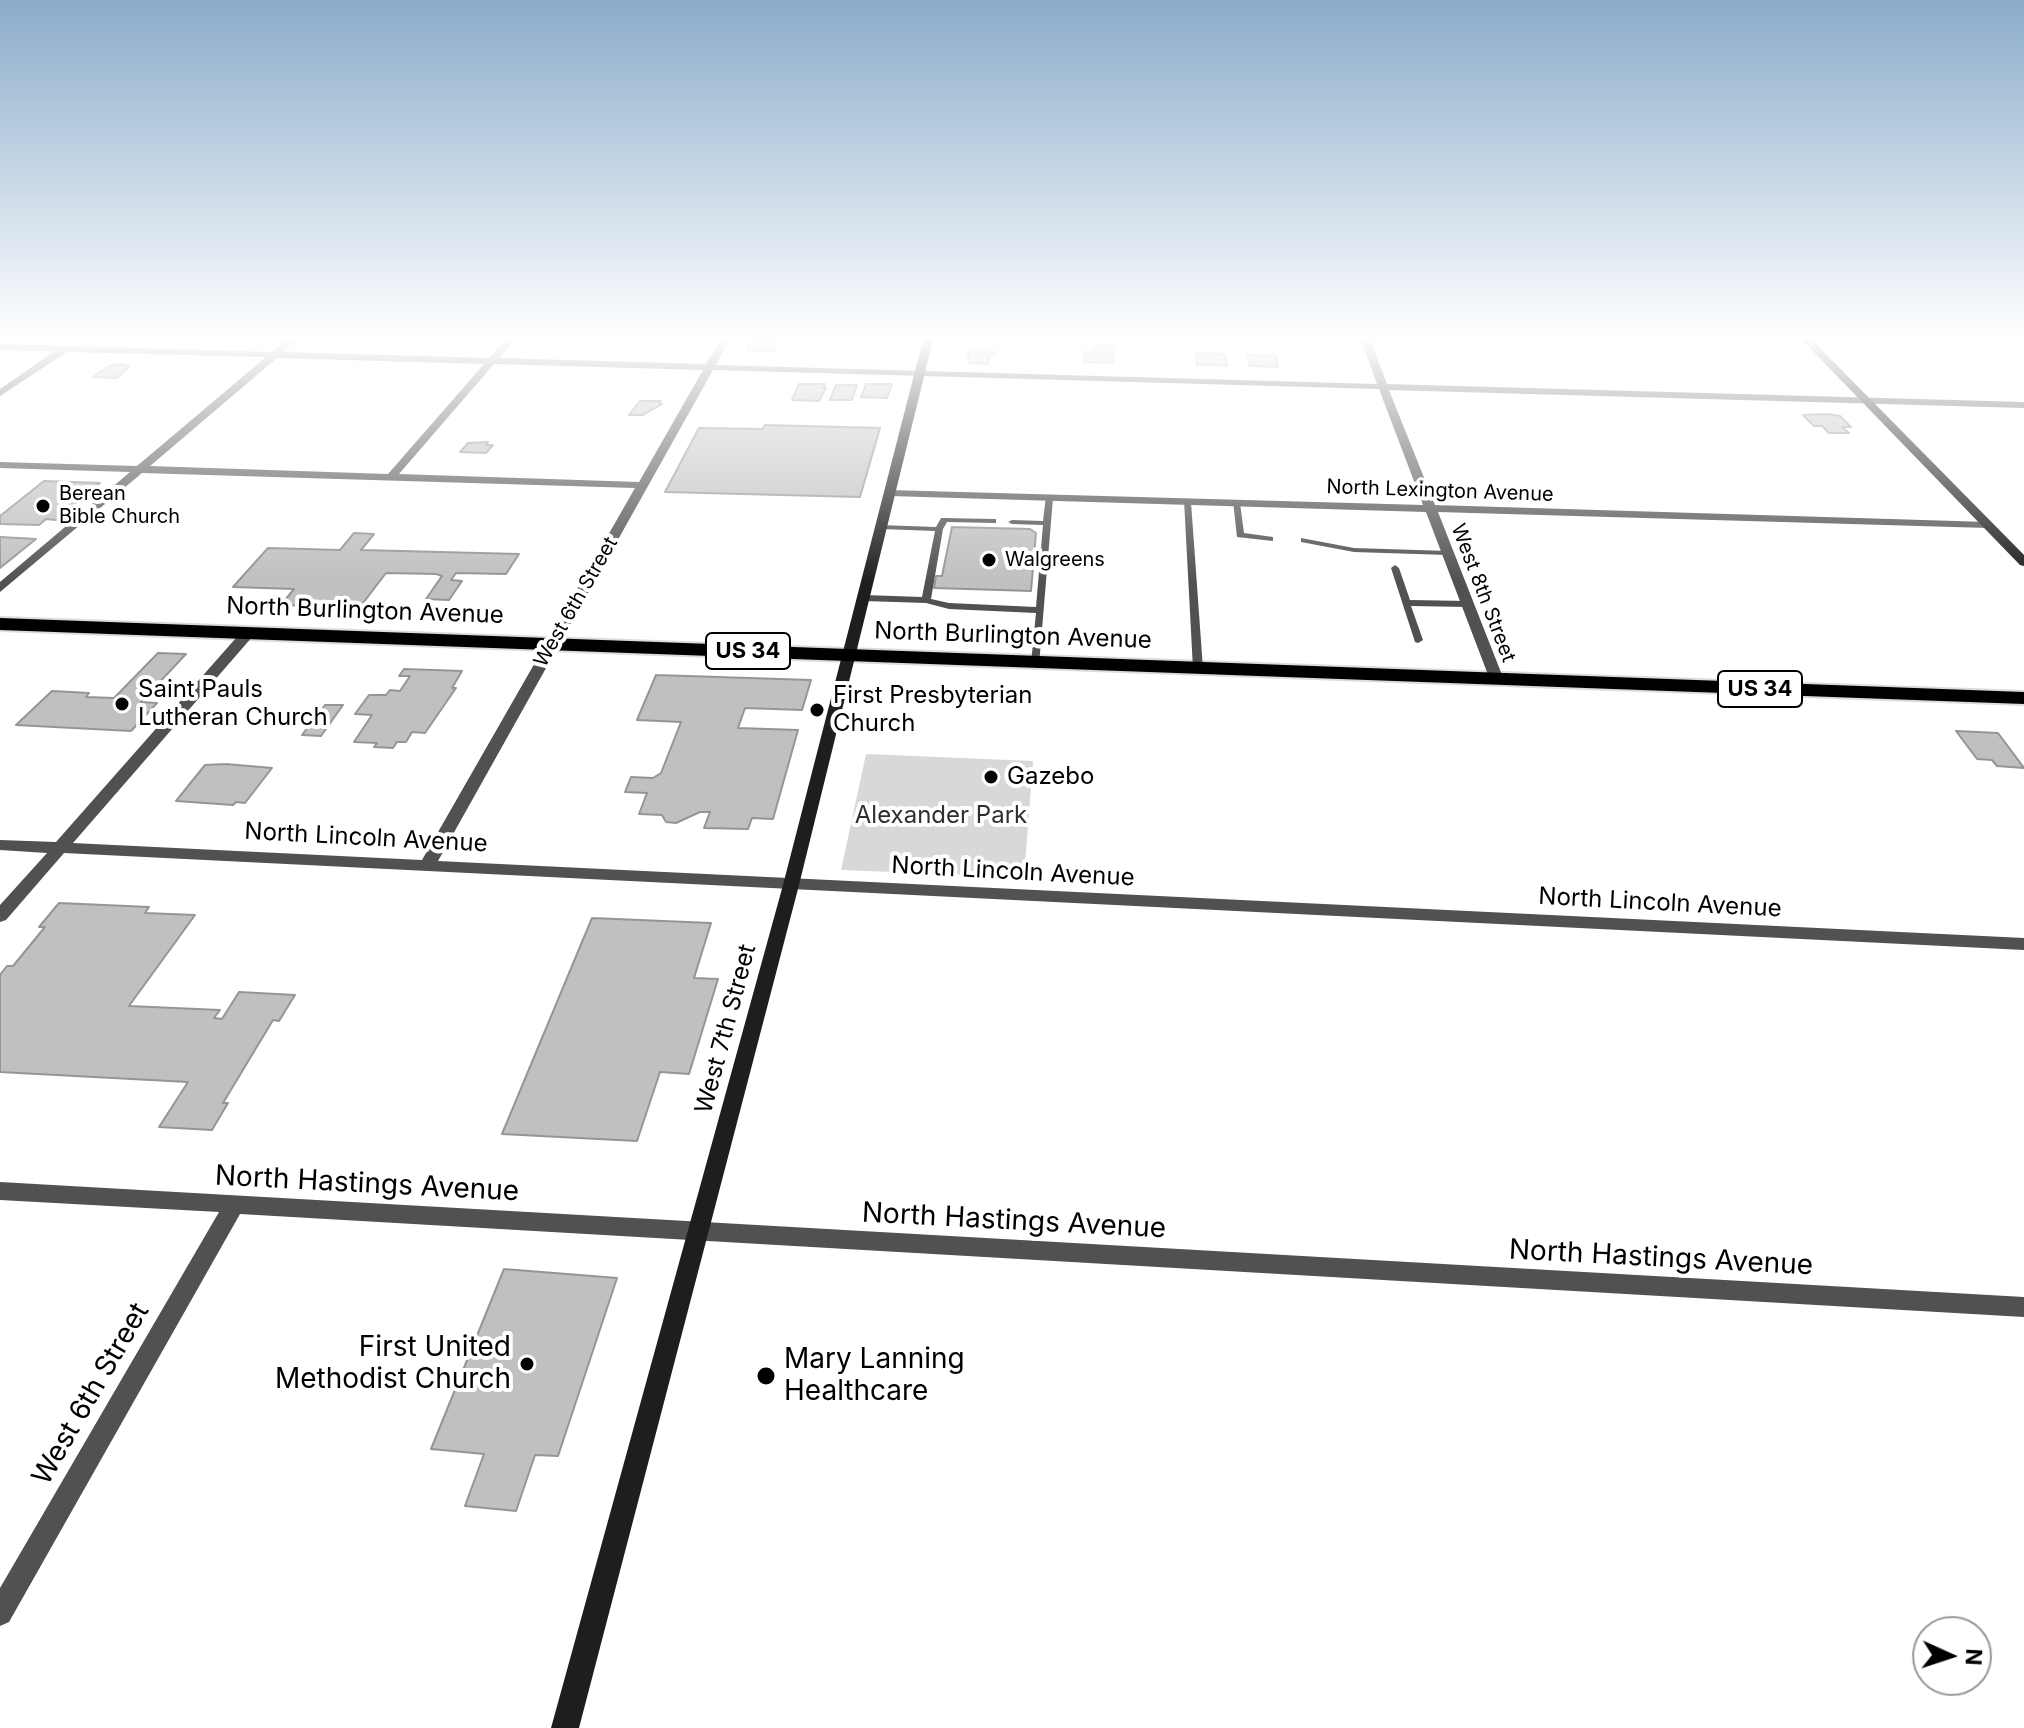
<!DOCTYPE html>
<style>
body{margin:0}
#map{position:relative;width:2024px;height:1728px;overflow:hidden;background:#fff;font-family:Inter,sans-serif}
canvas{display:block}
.north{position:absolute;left:1912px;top:1616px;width:80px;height:80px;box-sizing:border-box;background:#fff;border:2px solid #999;border-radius:50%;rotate:93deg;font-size:22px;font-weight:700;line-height:32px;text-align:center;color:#000}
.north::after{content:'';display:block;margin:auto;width:28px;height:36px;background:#000;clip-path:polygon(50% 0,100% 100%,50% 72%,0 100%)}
</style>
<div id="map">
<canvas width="2024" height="1728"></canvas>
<div class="north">N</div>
</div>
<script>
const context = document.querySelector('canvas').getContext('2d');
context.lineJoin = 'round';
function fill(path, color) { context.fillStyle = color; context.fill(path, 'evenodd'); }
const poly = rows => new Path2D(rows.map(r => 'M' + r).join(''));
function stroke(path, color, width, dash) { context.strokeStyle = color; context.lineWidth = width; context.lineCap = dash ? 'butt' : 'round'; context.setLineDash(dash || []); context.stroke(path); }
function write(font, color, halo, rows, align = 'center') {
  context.font = font + ' Inter,sans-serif'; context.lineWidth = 8; context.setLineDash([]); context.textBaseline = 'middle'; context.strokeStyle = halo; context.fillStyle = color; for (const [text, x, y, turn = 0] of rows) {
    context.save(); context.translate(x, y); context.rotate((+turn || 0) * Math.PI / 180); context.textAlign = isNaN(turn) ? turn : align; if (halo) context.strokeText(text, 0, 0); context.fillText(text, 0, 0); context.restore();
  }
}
fill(poly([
 [866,754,1033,761,1024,877,841,870]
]), '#d8d8d8');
const building = poly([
 [750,340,775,340,778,342,773,351,747,350,750,340],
 [1093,345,1114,345,1114,363,1084,362,1084,352,1092,352,1093,345],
 [972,349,994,351,994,356,989,356,988,364,969,363,968,354,972,349],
 [1215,353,1225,355,1227,366,1213,365,1210,362,1211,365,1197,365,1196,354,1215,353],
 [1248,355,1276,356,1278,367,1249,366,1248,355],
 [121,364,130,366,117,378,93,377,109,366,121,364],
 [799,384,825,384,823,388,826,388,819,401,792,400,799,384],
 [866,384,892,384,887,398,861,397,866,384],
 [836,385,857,385,852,400,830,400,836,385],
 [640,401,661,401,659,404,662,404,643,415,629,415,640,401],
 [1827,414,1840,416,1851,427,1842,427,1849,433,1829,433,1822,426,1814,426,1803,415,1827,414],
 [765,425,880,428,860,497,665,492,699,428,763,429,765,425],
 [488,442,486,445,493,445,486,453,460,452,468,443,488,442],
 [44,481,100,483,56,520,46,519,39,525,0,524,0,516,44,481],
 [952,527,1030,529,1036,533,1031,591,934,588,936,576,942,576,952,527],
 [354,533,374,534,361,550,519,554,506,574,456,573,451,580,462,581,449,600,426,599,442,576,436,574,386,573,360,607,281,605,294,589,233,587,268,548,340,550,354,533],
 [0,537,36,539,0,568,0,537],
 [158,653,186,654,141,702,157,703,131,731,16,725,52,691,89,693,86,697,114,698,158,653],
 [404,669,462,671,452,688,456,688,425,733,412,732,406,742,397,742,393,748,374,747,377,743,354,742,372,715,355,714,369,695,386,695,390,690,400,691,410,676,399,676,404,669],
 [656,675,811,680,802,710,745,708,738,728,798,730,773,819,752,818,748,829,704,828,710,812,700,812,676,823,666,822,662,815,639,814,647,793,625,792,631,777,653,778,661,773,681,722,637,720,656,675],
 [325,705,343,705,321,736,302,735,325,705],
 [1956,731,1998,733,2024,768,1997,766,1992,760,1977,759,1956,731],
 [226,764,272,768,245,803,236,802,233,805,176,801,205,765,226,764],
 [59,903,149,907,145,913,195,915,129,1006,220,1010,214,1018,222,1019,239,992,295,995,279,1021,273,1020,223,1103,228,1103,212,1130,159,1127,188,1082,0,1072,0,975,7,966,13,966,45,927,39,927,59,903],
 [592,918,711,923,694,978,718,979,689,1074,660,1072,637,1141,502,1134,592,918],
 [504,1269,617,1278,558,1456,535,1455,516,1511,465,1506,484,1454,431,1449,504,1269]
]);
fill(building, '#c0c0c0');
stroke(building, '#959595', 2);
const highway = poly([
 [0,618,2024,692,2024,704,0,630,0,618]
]);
stroke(highway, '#dbdbdb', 4);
fill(poly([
 [1046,496,1053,498,1039,665,1036,666,1031,663,1036,613,949,609,926,603,864,601,860,598,864,595,922,597,935,531,882,529,878,527,879,525,936,527,941,518,944,518,993,519,996,519,996,523,947,522,943,529,931,599,949,603,1036,607,1043,525,1012,524,1008,522,1012,520,1043,521,1046,496],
 [1184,500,1191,502,1203,669,1198,672,1193,669,1184,500],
 [1233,501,1240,503,1244,533,1273,537,1273,541,1237,537,1233,501],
 [1301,538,1354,548,1448,551,1452,553,1448,555,1354,552,1301,542,1301,538],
 [1395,565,1399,568,1410,600,1468,601,1472,604,1468,607,1411,606,1423,640,1418,643,1415,642,1391,568,1395,565]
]), '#515151');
fill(poly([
 [286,340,296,340,283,352,489,358,505,340,514,340,499,358,706,364,720,340,729,340,716,365,1377,384,1361,340,1370,340,1387,384,2024,402,2024,408,1389,390,1435,505,1988,522,1994,525,1988,528,1438,512,1504,680,1497,684,1490,680,1426,512,890,496,884,493,890,490,1423,505,1379,389,713,370,438,861,2024,938,2024,950,64,853,6,920,0,922,0,905,47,853,0,850,0,840,56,842,243,630,248,629,255,633,253,636,73,843,422,860,635,488,142,473,0,592,0,582,130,472,0,468,0,462,137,466,266,357,67,352,0,396,0,389,55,351,0,350,0,344,272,352,286,340],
 [277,358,484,364,388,474,150,466,277,358],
 [494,364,703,370,639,482,399,474,494,364],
 [0,1182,2024,1297,2024,1317,240,1214,9,1622,0,1626,0,1588,219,1212,0,1200,0,1182]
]), '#515151');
fill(poly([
 [923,340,933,340,799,885,579,1728,551,1728,783,885,923,340],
 [1802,340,1812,340,2024,555,2024,566,2020,565,1802,340]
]), '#1e1e1e');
fill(highway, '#000');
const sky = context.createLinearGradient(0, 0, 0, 582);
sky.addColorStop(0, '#8baccb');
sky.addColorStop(0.58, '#fff');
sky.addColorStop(1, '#ffffff00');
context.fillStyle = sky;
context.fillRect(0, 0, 2024, 582);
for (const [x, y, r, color] of [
 [43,506,8,"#000"],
 [989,560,8,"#000"],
 [122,704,8,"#000"],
 [817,710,8,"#000"],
 [991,777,8,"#000"],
 [527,1364,8,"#000"],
 [766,1376,10,"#000"]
]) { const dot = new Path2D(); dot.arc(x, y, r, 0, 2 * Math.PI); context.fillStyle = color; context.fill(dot); stroke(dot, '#fff', 3); }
write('20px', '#000', '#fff', [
 ["North Lexington Avenue",1440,491,2],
 ["West 8th Street",1483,593,69],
 ["West 6th Street",576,602,-60]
]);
write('20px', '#000', '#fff', [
 ["Berean",59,494],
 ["Bible Church",59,517],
 ["Walgreens",1005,560]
], 'left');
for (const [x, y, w] of [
 [748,651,84],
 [1760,689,84]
]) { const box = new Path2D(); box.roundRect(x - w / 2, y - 18, w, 36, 6); context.fillStyle = '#fff'; context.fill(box); stroke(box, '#000', 2); }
write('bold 22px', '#000', null, [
 ["US 34",748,651],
 ["US 34",1760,689]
]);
write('24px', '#000', '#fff', [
 ["North Burlington Avenue",365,611,2],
 ["North Burlington Avenue",1013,636,2],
 ["North Lincoln Avenue",366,838,3],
 ["North Lincoln Avenue",1013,872,3],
 ["North Lincoln Avenue",1660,903,3],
 ["West 7th Street",726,1029,-75]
]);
write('24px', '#000', '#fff', [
 ["Saint Pauls",138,690],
 ["Lutheran Church",138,718],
 ["First Presbyterian",833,696],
 ["Church",833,724],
 ["Gazebo",1007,777]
], 'left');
write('24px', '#2f2f2f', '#fff', [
 ["Alexander Park",941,816]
]);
write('28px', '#000', '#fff', [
 ["North Hastings Avenue",367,1184,3],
 ["North Hastings Avenue",1014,1221,3],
 ["North Hastings Avenue",1661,1258,3],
 ["West 6th Street",91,1394,-60]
]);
write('28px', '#000', '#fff', [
 ["First United",511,1348],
 ["Methodist Church",511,1380],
 ["Mary Lanning",784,1360,"left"],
 ["Healthcare",784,1392,"left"]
], 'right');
</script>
